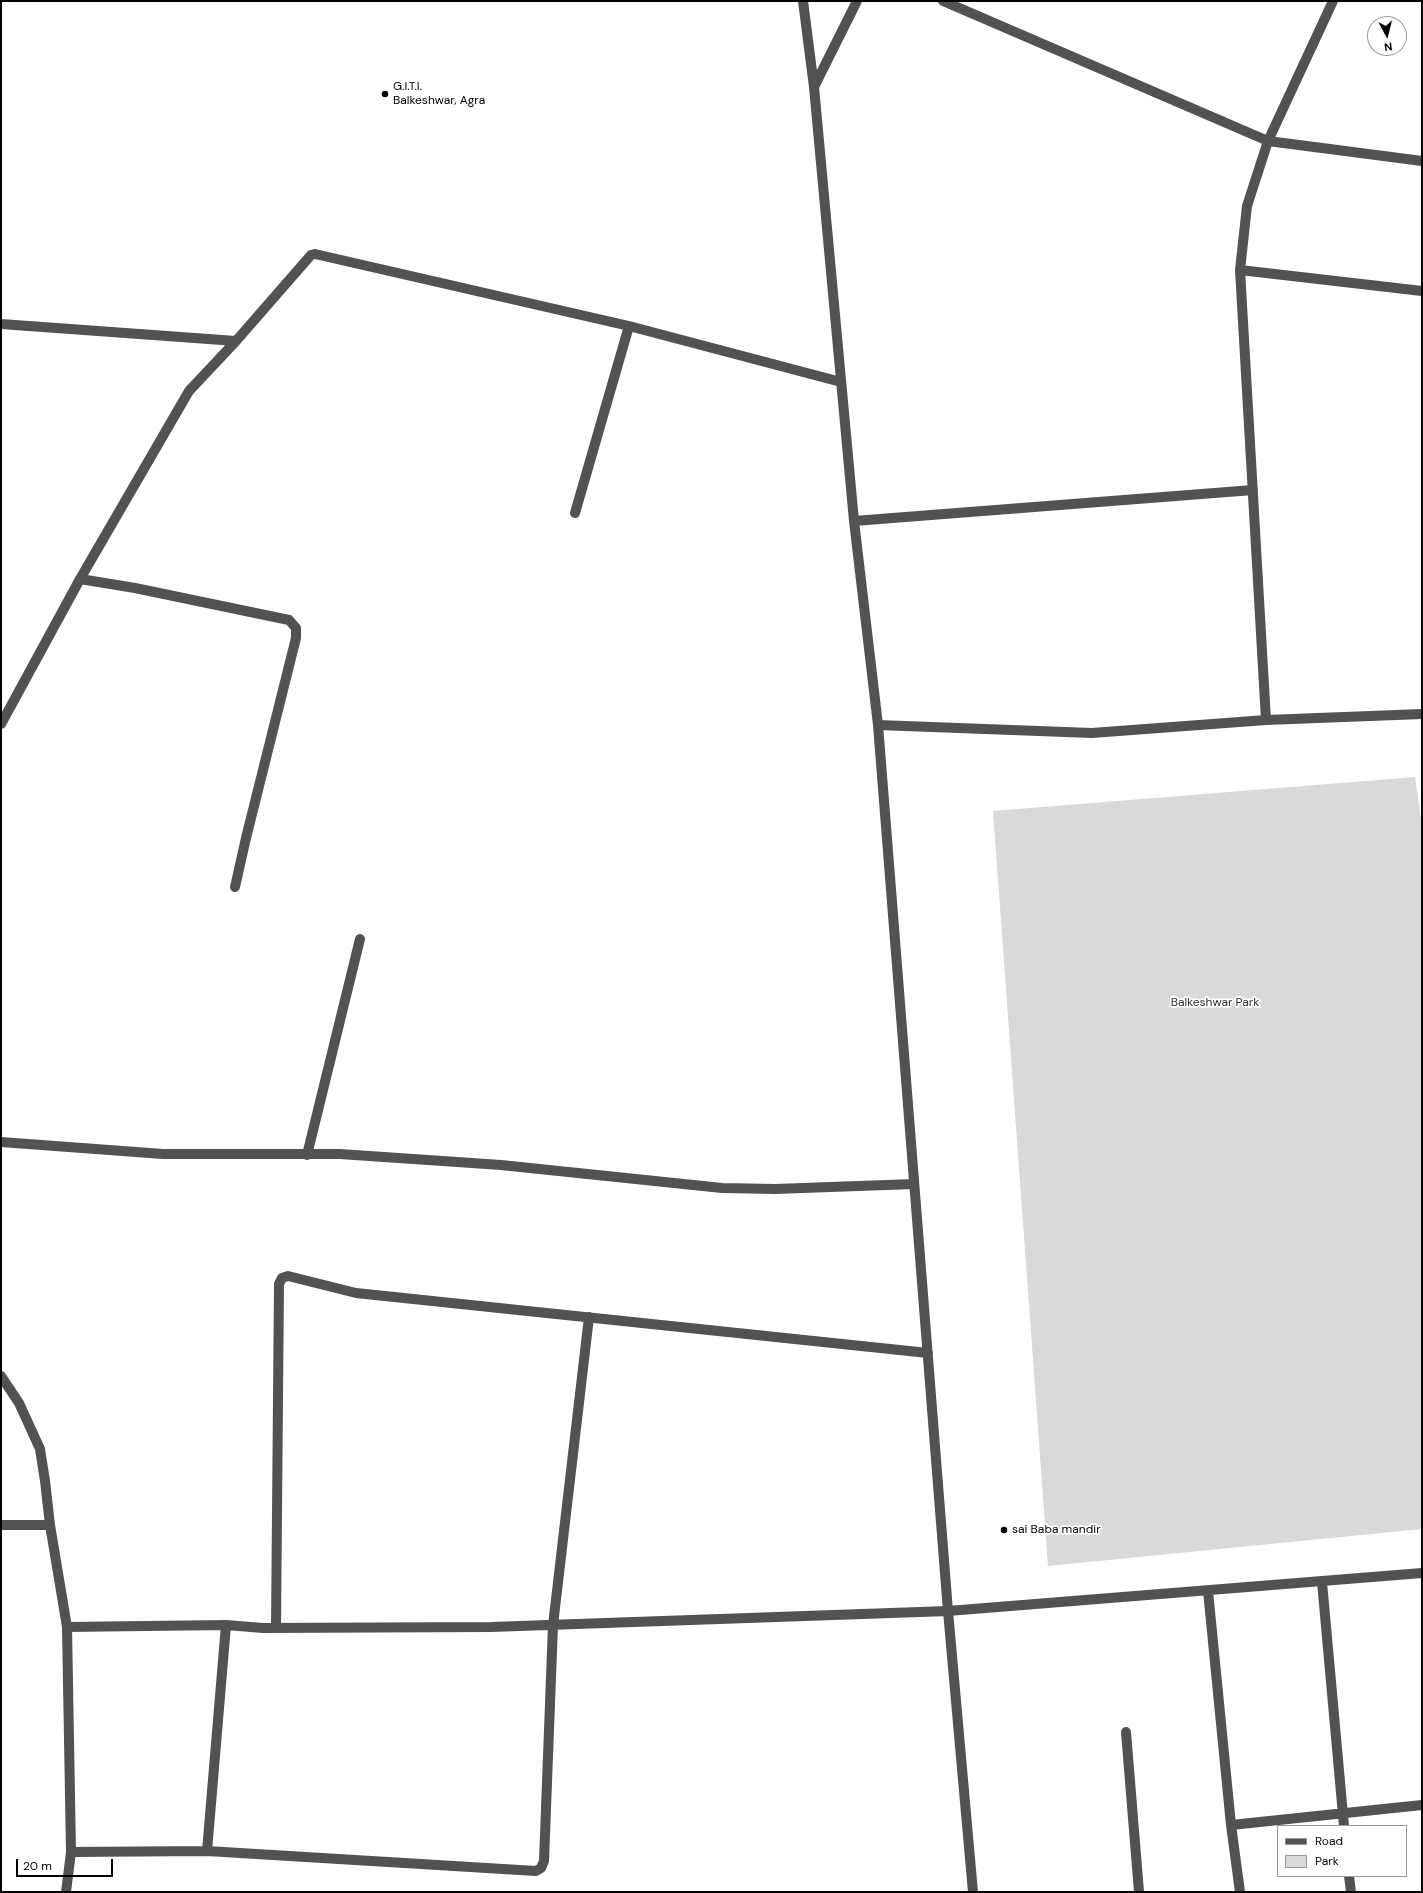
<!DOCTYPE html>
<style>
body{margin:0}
#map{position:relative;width:1423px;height:1893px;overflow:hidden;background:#fff;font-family:"DM Sans",sans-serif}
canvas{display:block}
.frame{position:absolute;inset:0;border:2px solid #000;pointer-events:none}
.legend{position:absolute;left:1277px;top:1825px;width:130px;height:52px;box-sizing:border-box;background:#fff;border:1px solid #999;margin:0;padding:5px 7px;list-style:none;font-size:12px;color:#000}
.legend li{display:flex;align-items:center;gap:8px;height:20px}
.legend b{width:20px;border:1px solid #999}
.north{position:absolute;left:1367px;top:16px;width:40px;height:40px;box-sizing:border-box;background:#fff;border:1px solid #999;border-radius:50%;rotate:173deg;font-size:11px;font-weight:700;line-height:16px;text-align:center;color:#000}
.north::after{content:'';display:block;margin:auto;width:14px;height:18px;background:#000;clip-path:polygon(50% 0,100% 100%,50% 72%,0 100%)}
.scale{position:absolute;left:16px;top:1859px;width:97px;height:18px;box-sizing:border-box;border:2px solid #000;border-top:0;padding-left:5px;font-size:12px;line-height:14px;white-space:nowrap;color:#000;-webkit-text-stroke:3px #fff;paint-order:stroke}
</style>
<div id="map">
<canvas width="1423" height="1893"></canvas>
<div class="frame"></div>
<ul class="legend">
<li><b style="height:5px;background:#525252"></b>Road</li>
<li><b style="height:11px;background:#d9d9d9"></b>Park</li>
</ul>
<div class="north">N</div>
<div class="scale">20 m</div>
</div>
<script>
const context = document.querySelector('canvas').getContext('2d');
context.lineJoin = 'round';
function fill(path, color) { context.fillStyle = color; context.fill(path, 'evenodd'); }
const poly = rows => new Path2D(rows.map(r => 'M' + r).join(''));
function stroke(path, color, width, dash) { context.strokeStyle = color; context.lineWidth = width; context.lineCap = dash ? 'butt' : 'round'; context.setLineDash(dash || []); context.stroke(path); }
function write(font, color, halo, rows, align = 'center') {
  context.font = font + ' "DM Sans",sans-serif'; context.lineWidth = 3.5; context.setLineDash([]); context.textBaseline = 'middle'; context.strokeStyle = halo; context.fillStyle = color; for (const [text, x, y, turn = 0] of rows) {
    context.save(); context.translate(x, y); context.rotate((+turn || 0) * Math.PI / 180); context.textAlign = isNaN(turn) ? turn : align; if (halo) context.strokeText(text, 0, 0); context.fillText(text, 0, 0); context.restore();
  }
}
fill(poly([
 [1415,777,1422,826,1422,1529,1048,1566,993,811]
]), '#d9d9d9');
stroke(poly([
 [803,1,814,87,854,521,878,725,948,1611,973,1892],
 [943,1,1268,141,1422,161],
 [814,87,857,1],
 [1240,270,1422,291],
 [1,324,236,341],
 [575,513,629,326],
 [854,521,1253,490],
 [80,579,135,588,289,620,296,628,296,638,246,838,235,887],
 [1266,720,1240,270,1247,206,1268,141,1333,1],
 [1,724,80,579,189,391,236,341,311,255,315,254,629,326,841,382],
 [878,725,1092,733,1266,720,1422,714],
 [1,1142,163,1154,340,1154,501,1165,722,1188,775,1189,914,1184],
 [307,1155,360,939],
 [1,1376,19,1403,40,1449,45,1481,50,1525,67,1627,71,1852,207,1851,536,1871,541,1868,544,1861,553,1625,589,1317],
 [1,1525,50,1525],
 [1322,1582,1344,1826],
 [1208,1591,1231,1825,1240,1892],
 [67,1627,226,1625],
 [276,1628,279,1284,282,1278,288,1276,356,1293,928,1353],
 [1126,1732,1139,1892],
 [1231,1825,1422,1805],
 [207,1851,226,1625,263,1628,491,1627,948,1611,1422,1573],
 [1349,1876,1351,1892],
 [66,1892,71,1852]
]), '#525252', 10);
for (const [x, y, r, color] of [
 [385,94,4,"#000"],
 [1004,1530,4,"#000"]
]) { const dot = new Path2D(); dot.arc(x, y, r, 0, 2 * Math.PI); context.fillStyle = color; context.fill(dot); stroke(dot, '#fff', 1.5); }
write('12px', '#000', '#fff', [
 ["G.I.T.I.",393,87],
 ["Balkeshwar, Agra",393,101],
 ["sai Baba mandir",1012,1530]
], 'left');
write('12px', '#303030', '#fff', [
 ["Balkeshwar Park",1215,1003]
]);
</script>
